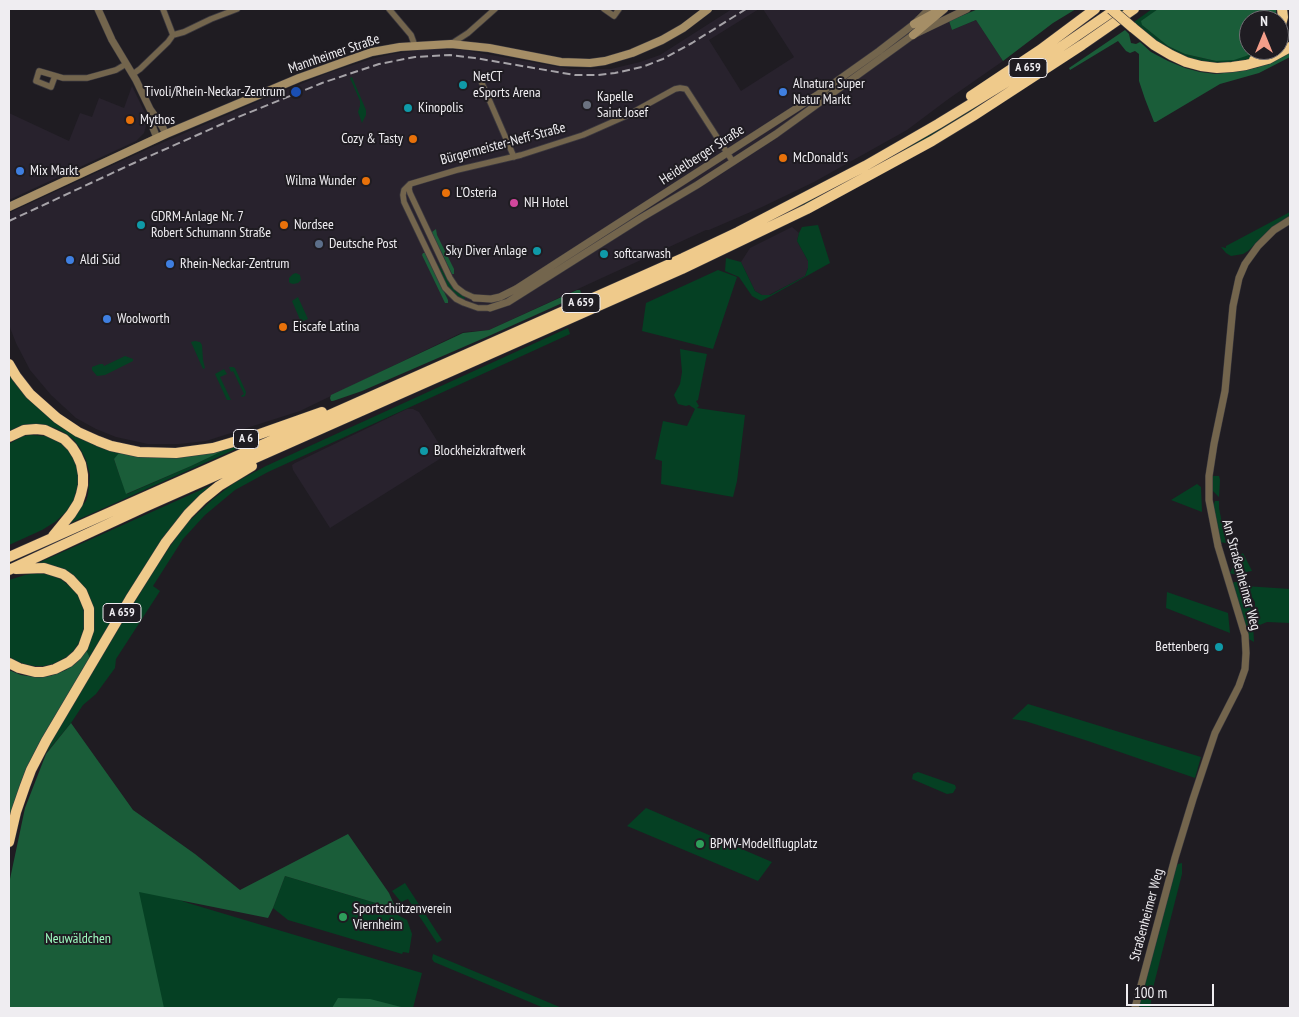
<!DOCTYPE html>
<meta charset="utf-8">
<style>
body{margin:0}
#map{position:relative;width:1299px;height:1017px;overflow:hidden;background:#1f1c22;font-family:"PT Sans Narrow",sans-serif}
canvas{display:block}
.frame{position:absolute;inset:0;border:10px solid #efedf1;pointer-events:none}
.north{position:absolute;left:1239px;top:10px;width:50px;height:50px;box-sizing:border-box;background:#1f1c22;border:1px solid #727075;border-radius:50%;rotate:0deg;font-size:14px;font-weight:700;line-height:20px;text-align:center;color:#efedf1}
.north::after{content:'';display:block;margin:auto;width:18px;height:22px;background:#f49e8a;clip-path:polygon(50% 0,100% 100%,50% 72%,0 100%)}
.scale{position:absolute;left:1126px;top:984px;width:88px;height:22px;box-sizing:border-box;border:2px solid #efedf1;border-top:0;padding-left:6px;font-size:15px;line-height:18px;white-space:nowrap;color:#efedf1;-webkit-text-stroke:4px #1f1c22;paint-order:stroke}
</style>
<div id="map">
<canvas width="1299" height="1017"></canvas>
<div class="frame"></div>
<div class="north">N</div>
<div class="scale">100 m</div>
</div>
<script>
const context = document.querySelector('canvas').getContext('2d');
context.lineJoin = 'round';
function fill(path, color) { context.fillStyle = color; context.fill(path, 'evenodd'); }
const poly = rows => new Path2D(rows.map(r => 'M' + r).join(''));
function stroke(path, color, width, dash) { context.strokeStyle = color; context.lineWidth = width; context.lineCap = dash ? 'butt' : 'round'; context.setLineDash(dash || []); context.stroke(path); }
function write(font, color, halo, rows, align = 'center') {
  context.font = font + ' "PT Sans Narrow",sans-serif'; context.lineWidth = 4; context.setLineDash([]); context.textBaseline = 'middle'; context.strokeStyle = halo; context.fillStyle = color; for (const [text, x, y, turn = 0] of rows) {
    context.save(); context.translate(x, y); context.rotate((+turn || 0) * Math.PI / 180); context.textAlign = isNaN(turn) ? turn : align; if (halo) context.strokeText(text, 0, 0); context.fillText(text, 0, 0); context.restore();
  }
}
fill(poly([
 [732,9,759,9,709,40,741,91,794,57,763,9,923,9,916,16,926,33,949,21,952,30,976,20,1003,61,947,100,907,130,814,182,762,207,709,230,706,230,489,330,463,332,300,411,206,441,179,444,148,444,116,437,96,429,76,418,51,395,30,370,16,343,9,325,9,213,150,148,266,98,328,73,371,59,392,54,426,49,463,50,570,69,611,69,640,62,660,55],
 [132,86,145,113,147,120,146,126,144,133,136,141,9,200,9,113,69,141,80,113,92,117,99,98,124,108],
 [792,227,799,233,797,241,808,261,808,268,805,276,769,295,762,295,755,291,741,262,750,248],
 [407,409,413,409,419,412,446,455,330,528,293,470,292,465,295,463]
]), '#28222d');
fill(poly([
 [1123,9,1128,9,1085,39,954,123,913,147,797,209,730,240,1083,36],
 [1152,9,1158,9,1142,21,1142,25,1168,46,1185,54,1216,61,1249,55,1256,50,1264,50,1250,59,1242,62,1224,64,1197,61,1166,48,1145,33,1145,31,1134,22],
 [352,77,366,110,366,115,362,123,358,112,360,106,360,101,350,78],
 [1290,212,1290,216,1277,224,1266,233,1248,251,1243,254,1231,256,1226,253,1221,247,1226,248,1226,246],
 [818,225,830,263,769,297,761,301,752,296,739,277,725,271,726,258,741,262,755,291,762,295,770,295,805,276,808,268,808,261,797,241,799,233,802,227],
 [437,262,452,286,465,297,464,300,458,297,449,289,445,282],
 [718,270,737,277,713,349,642,331,646,303],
 [296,273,300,275,301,280,298,283,293,284,290,283,289,282,289,278,293,274],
 [298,297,308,319,301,322,292,301],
 [568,328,570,334,268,472,235,490,205,515,183,539,153,586,160,591,116,659,115,668,96,694,83,705,71,723,46,753,58,728,159,562,186,524,213,499,234,483,266,466],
 [195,341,200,342,202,345,203,360,205,368,203,369,191,342],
 [680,349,707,354,698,400,696,401,699,406,697,408,745,415,737,481,733,497,661,484,662,461,655,459,663,421,687,426,695,409,689,405,686,406,678,404,674,395,680,384,682,372],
 [125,356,133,359,133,361,105,375,97,376,92,370,92,367,100,364,103,364,104,366],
 [229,367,233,367,235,368,246,392,245,396,242,397,241,396,244,394,233,371,231,372],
 [224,369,227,374,220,377,231,400,227,400,226,398,215,374],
 [9,370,92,442,186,455,165,458,147,457,114,459,119,474,127,494,191,466,229,448,274,432,66,525,86,501,88,494,90,475,86,460,80,448,74,440,65,433,55,428,41,425,30,424,18,427,9,431],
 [31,435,46,436,59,442,65,446,74,458,78,470,79,480,74,500,66,512,55,522,42,530,9,545,9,444,23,436],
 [1213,476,1219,476,1220,480,1219,497,1212,490],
 [225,479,192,505,89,663,86,650,92,637,94,624,93,612,85,589,36,564],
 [1197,484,1201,487,1202,512,1171,500],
 [1215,501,1219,501,1219,508,1226,543,1219,542,1213,508],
 [1243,553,1252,571,1233,574,1230,573,1239,556],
 [37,573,51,575,62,580,73,589,81,600,84,612,84,628,80,641,74,650,68,656,61,660,53,664,44,666,34,666,24,664,12,659,9,656,9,580,25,575],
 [1235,582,1241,582,1246,596,1252,605,1254,642,1247,638,1246,629,1242,612,1232,583],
 [1245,586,1290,589,1290,623,1267,622,1255,627,1255,602],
 [1167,592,1228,613,1230,633,1166,608],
 [1028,704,1201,757,1195,778,1088,741,1025,721,1012,719],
 [918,772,955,785,956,788,953,793,947,794,912,779,913,774],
 [646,808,772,862,758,881,627,826],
 [25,845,188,903,422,973,413,1008,13,1008],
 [1182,863,1182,874,1154,984,1150,1008,1137,1008,1174,869,1178,864],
 [285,876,396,909,396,914,407,920,412,934,409,953,403,952,402,954,288,920,273,908],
 [405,883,442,940,437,943,408,899,401,902,392,891],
 [433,954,562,1008,544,1008,434,962,432,959]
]), '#054023');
fill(poly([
 [978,9,1076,9,1053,23,1003,61,976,20,952,30,949,21],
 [1158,9,1276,9,1276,16,1275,20,1249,20,1249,50,1256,50,1249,55,1234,60,1216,61,1185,54,1168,46,1142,25,1141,21],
 [1125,30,1129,34,1131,43,1136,44,1140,42,1151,52,1168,61,1185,68,1200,72,1216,74,1247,70,1259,67,1290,52,1290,57,1259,73,1220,84,1156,122,1154,122,1145,99,1139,81,1139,54,1135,51,1130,53,1126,51,1118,41,1070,70,1069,68],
 [436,229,437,235,454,269,454,274,452,274,434,237,432,232],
 [423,253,425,253,448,300,448,303,445,303,422,255],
 [577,290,580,290,581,293,580,295,491,335,362,391,333,401,331,401,330,398,331,395,463,333,489,330],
 [229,448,191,466,126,494,119,474,114,459,119,453,147,457,165,458],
 [86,650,89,656,89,663,62,706,9,830,9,670,21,675,35,677,50,676,66,670,81,657],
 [71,723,133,810,195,854,240,890,348,834,389,893,396,909,285,876,273,908,268,918,139,892,164,1008,9,1008,9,892,10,879,25,808,46,754],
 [338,998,370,999,405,1008,332,1008]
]), '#1a5d39');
const minor = poly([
 [163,9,173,35],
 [389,9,411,35,415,46],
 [604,9,614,16,619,9],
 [451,44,468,33,495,9],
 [133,74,140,69,168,42,173,35,184,32,211,19,237,9],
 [478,74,514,157],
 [55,76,51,87,36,81,39,71,63,78,87,78,116,70,126,64],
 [410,184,409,189,410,193,450,278,456,287,464,293,475,298],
 [490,308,478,308,464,303,456,299,445,288,404,202,403,195,404,190,410,184,457,170,521,155,583,135,626,116,675,89,680,88,686,89,733,162]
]);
const tertiary = poly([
 [98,9,112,40,136,80,150,109,162,126,166,134],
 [151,112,153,128,157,138],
 [475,298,491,299,500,297,516,289,817,95,879,51,914,24,929,9],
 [490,308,508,302,641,218,697,185,776,134,913,35,967,9],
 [1135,1008,1175,858,1193,799,1215,733,1239,686,1245,669,1246,653,1245,635,1218,546,1209,500,1209,476,1214,444,1225,391,1233,306,1239,278,1245,264,1258,246,1274,230,1290,220]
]);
const secondary = poly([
 [914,24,936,12],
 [913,35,944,9],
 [9,207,166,134,299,78,349,60,372,52,400,47,451,44,489,48,561,62,590,63,605,61,632,53,662,40,683,28,708,9]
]);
const motorway = poly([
 [1132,27,1154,45,1171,55,1186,62,1201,66,1217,68,1232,67,1246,65,1268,59,1290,47],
 [1279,32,1283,17,1282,9],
 [1254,60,1267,50],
 [971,96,1040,50,1095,9],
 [9,364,16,376,30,394,57,418,78,432,98,441,111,446,139,452,176,453,213,448,257,435,322,412],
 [9,437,24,430,36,429,45,430,64,439,72,447,77,455,81,464,83,475,83,485,81,494,78,503,71,514,53,536],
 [9,557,683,258,738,232,865,166,938,124,1033,66,1116,9],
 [9,570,147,506,682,269,807,209,932,141,973,116,1082,45,1134,9],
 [9,663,19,668,35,672,43,672,55,669,69,662,77,655,83,647,89,630,89,609,82,592,70,579,63,574,44,568,16,569],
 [9,842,16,812,25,786,31,770,46,741,130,599,166,542,188,514,203,499,219,486,252,466]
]);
stroke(minor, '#3c393f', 7);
stroke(tertiary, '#3c393f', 8);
stroke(secondary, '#3c393f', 9);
stroke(motorway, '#3c393f', 11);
stroke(minor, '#73654d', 5.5);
stroke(tertiary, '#73654d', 7);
stroke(secondary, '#a58e66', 8);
stroke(motorway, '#efca8b', 10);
stroke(poly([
 [9,221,134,163,238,117,322,83,379,64,415,57,450,55,475,58,575,75,598,75,615,73,642,67,663,59,692,43,746,9]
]), '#a6a3a8', 2, [8, 4]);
const motorwayBridge = poly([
 [1111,9,1132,27]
]);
stroke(motorwayBridge, '#3c393f', 11, []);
stroke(motorwayBridge, '#efca8b', 10);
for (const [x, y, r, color] of [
 [463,85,5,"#0f9aa8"],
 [296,92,6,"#1a4fb4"],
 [783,92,5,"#3f7fe0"],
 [587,105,5,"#6b7280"],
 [408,108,5,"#0f9aa8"],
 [130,120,5,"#e8710a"],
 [413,139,5,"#e8710a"],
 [783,158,5,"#e8710a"],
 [20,171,5,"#3f7fe0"],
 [366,181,5,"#e8710a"],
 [446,193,5,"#e8710a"],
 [514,203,5,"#d1479c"],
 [141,225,5,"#0f9aa8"],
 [284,225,5,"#e8710a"],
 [319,244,5,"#5c6f8a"],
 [537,251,5,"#0f9aa8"],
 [604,254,5,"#0f9aa8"],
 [70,260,5,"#3f7fe0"],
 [170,264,5,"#3f7fe0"],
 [107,319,5,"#3f7fe0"],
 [283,327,5,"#e8710a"],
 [424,451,5,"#0f9aa8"],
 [1219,647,5,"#0f9aa8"],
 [700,844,5,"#2e9e5b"],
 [343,917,5,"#2e9e5b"]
]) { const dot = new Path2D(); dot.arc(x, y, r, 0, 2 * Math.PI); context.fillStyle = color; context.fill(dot); stroke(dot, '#1f1c22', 2); }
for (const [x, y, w] of [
 [1028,68,38],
 [581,303,38],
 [246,439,25],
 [122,613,38]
]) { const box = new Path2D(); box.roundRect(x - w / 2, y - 9.5, w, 19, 4); context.fillStyle = '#1f1c22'; context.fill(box); stroke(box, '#efedf1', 1); }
write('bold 12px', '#efedf1', null, [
 ["A 659",1028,68],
 ["A 659",581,303],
 ["A 6",246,439],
 ["A 659",122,613]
]);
write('14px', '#efedf1', '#1f1c22', [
 ["Mannheimer Straße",334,54,-19],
 ["Bürgermeister-Neff-Straße",503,144,-15],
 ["Heidelberger Straße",702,155,-33],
 ["Am Straßenheimer Weg",1241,575,75],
 ["Straßenheimer Weg",1147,915,-75]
]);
write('14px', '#efedf1', '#1f1c22', [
 ["NetCT",473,77],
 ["eSports Arena",473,93],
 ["Alnatura Super",793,84],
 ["Natur Markt",793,100],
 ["Tivoli/Rhein-Neckar-Zentrum",285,92,"right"],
 ["Kapelle",597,97],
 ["Saint Josef",597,113],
 ["Kinopolis",418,108],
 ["Mythos",140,120],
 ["Cozy & Tasty",403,139,"right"],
 ["McDonald's",793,158],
 ["Mix Markt",30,171],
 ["Wilma Wunder",356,181,"right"],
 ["L'Osteria",456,193],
 ["NH Hotel",524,203],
 ["GDRM-Anlage Nr. 7",151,217],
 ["Robert Schumann Straße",151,233],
 ["Nordsee",294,225],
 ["Deutsche Post",329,244],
 ["Sky Diver Anlage",527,251,"right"],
 ["softcarwash",614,254],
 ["Aldi Süd",80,260],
 ["Rhein-Neckar-Zentrum",180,264],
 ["Woolworth",117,319],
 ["Eiscafe Latina",293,327],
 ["Blockheizkraftwerk",434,451],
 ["Bettenberg",1209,647,"right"],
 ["BPMV-Modellflugplatz",710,844],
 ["Sportschützenverein",353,909],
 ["Viernheim",353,925]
], 'left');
write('14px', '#9ffbc0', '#1f1c22', [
 ["Neuwäldchen",78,939]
]);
</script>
